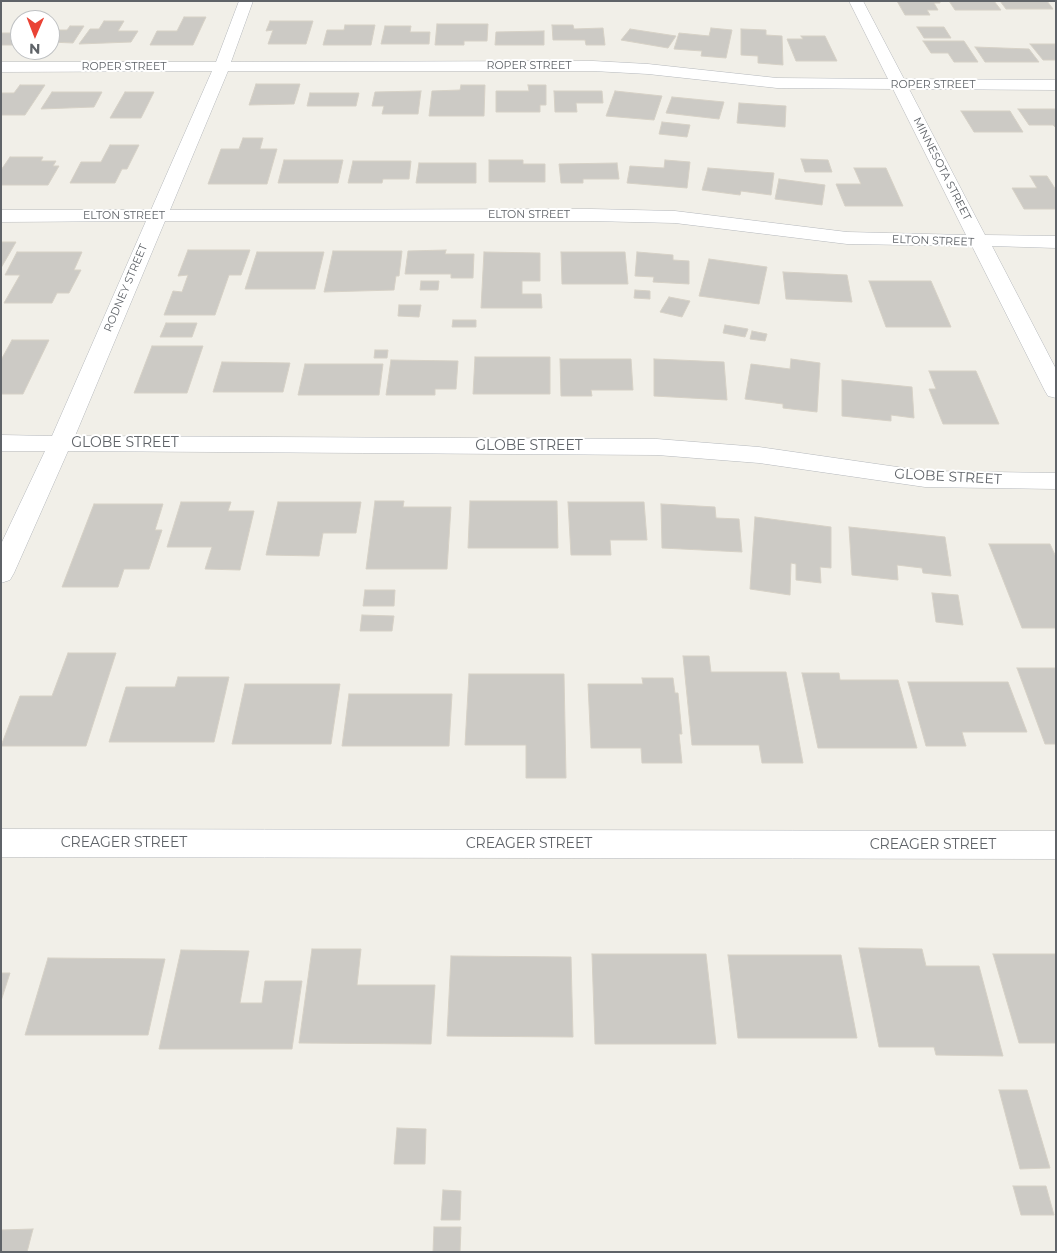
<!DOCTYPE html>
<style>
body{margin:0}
#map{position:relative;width:1057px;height:1253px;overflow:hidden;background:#f1efe8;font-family:Montserrat,sans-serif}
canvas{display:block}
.frame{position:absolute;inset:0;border:2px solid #5f6368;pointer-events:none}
.north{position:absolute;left:10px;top:10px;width:50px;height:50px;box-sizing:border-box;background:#fff;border:1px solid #bfc1c3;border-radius:50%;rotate:181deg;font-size:14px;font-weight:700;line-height:20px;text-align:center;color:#5f6368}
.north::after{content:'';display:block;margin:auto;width:18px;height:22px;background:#ea4335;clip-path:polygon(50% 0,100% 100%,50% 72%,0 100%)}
</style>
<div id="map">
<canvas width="1057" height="1253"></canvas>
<div class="frame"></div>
<div class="north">N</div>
</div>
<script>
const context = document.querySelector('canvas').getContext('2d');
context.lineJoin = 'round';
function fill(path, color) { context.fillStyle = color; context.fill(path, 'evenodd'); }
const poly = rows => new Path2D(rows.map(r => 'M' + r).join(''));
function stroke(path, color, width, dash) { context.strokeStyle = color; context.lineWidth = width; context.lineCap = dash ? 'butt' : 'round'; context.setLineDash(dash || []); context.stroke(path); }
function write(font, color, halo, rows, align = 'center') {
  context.font = font + ' Montserrat,sans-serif'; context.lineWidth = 4; context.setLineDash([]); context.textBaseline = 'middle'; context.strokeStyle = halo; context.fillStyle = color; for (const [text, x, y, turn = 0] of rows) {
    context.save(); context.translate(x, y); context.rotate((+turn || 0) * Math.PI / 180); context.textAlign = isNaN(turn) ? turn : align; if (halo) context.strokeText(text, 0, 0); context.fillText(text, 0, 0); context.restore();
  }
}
const building = poly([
 [897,1,940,1,940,3,934,3,938,10,927,10,930,15,905,15,897,1],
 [949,1,994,1,1001,10,955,10,949,1],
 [1000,1,1047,1,1053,9,1006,9,1000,1],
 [184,17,206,17,193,45,150,45,157,31,177,31,184,17],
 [104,21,124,21,118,31,138,31,131,42,79,44,90,29,99,29,104,21],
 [270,21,313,21,306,44,268,44,273,30,266,31,270,21],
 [437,24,488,24,487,41,464,41,464,45,435,45,437,24],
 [345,25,375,25,371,45,323,45,327,30,344,30,345,25],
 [552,25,573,25,574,29,603,28,605,45,586,45,585,40,553,40,552,25],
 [70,26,84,26,73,43,50,42,50,30,67,30,70,26],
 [385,26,411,26,410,32,430,32,429,44,381,44,385,26],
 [917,27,944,27,951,38,924,38,917,27],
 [711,28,732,30,726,58,701,56,702,51,674,49,679,33,709,36,711,28],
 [630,29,676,36,668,48,621,40,630,29],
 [741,29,766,30,766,35,782,36,783,65,758,63,758,56,741,55,741,29],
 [544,31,544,45,495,45,496,32,544,31],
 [1,33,20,33,20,37,14,45,1,45,1,33],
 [801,36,825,36,837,61,796,61,787,39,803,39,801,36],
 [923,41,964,41,978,62,954,62,948,53,931,53,923,41],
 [1030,44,1055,44,1056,60,1043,60,1030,44],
 [975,47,1029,49,1039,62,985,62,975,47],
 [256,84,300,84,294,104,249,105,256,84],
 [20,85,45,85,25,115,1,115,1,93,14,93,20,85],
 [461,85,485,85,484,116,429,116,432,91,460,90,461,85],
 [528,85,546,85,546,105,540,105,540,112,496,112,496,91,529,91,528,85],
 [421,91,418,114,382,114,384,106,372,106,375,92,421,91],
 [554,91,602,91,603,103,576,103,577,112,555,112,554,91],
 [615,91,662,96,654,120,606,116,615,91],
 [52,92,102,92,94,107,41,109,52,92],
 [125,92,154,92,141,118,110,118,125,92],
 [310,93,359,93,356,106,307,106,310,93],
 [672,97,724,102,719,119,666,113,672,97],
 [739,103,786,106,785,127,737,123,739,103],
 [1018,109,1056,109,1056,128,1053,125,1029,125,1018,109],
 [961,111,1010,111,1023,132,974,132,961,111],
 [662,122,690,125,687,137,659,134,662,122],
 [243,138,263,138,260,149,277,149,267,184,208,184,221,149,239,149,243,138],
 [110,145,139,145,127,169,122,169,115,183,70,183,81,162,101,162,110,145],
 [10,157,43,157,41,161,56,161,53,166,59,166,48,185,1,185,1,170,10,157],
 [801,159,828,160,832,172,805,172,801,159],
 [284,160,343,160,338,183,278,183,284,160],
 [489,160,523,160,523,164,545,164,545,182,489,182,489,160],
 [665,160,690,162,687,188,627,183,630,166,664,168,665,160],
 [353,161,411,161,409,179,383,179,382,183,348,183,353,161],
 [419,163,476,163,476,183,416,183,419,163],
 [617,163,619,179,583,179,583,183,561,183,559,164,617,163],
 [708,168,774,173,771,195,741,191,740,195,702,190,708,168],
 [854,168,886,168,903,206,845,206,836,184,861,184,854,168],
 [1030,176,1047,176,1056,190,1056,209,1024,209,1012,188,1037,188,1030,176],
 [779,179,825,185,822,205,775,199,779,179],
 [1,242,16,242,1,268,1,242],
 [188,250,250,250,241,275,229,275,215,315,164,315,173,291,182,292,188,275,178,276,188,250],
 [446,250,445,254,474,254,473,278,451,278,451,274,405,274,408,251,446,250],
 [333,251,402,251,399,276,396,276,394,290,324,292,333,251],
 [17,252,82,252,74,270,81,270,69,293,57,293,52,303,4,303,20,275,5,275,17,252],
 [257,252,324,252,315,289,245,289,257,252],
 [484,252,540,253,540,281,522,281,522,294,541,294,542,308,481,308,484,252],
 [561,252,625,252,628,284,562,284,561,252],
 [637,252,673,255,673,260,689,261,689,284,653,282,654,277,635,276,637,252],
 [709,259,767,267,759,304,699,296,709,259],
 [783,272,847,275,852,302,786,299,783,272],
 [421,281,439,281,438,290,420,290,421,281],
 [869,281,931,281,951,327,886,327,869,281],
 [635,290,650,291,650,299,634,298,635,290],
 [669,297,690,301,682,317,660,312,669,297],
 [399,305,421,305,419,317,398,316,399,305],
 [453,320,476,320,476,327,452,327,453,320],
 [166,323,197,323,192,337,160,337,166,323],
 [725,325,748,329,745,337,723,333,725,325],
 [752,331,767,334,765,341,750,339,752,331],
 [12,340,49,340,23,394,1,394,1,360,12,340],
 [152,346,203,346,187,393,134,393,152,346],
 [375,350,388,350,387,358,374,358,375,350],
 [475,357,550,357,550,394,473,394,475,357],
 [560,359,631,359,633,390,591,390,592,396,561,396,560,359],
 [654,359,724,362,727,400,654,396,654,359],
 [791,359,820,363,817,412,783,408,783,404,745,399,751,364,790,369,791,359],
 [391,360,458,361,456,389,435,389,435,395,386,395,391,360],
 [222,362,290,363,283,392,213,392,222,362],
 [305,364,383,364,379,395,298,395,305,364],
 [929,371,976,371,999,424,943,424,929,389,936,389,929,371],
 [842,380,912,387,914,418,891,415,891,421,842,416,842,380],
 [375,501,404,501,403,507,451,507,447,569,366,569,375,501],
 [470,501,557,501,558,548,468,548,470,501],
 [181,502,231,502,228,511,254,511,240,570,205,569,212,547,167,547,181,502],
 [278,502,361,502,356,533,323,533,319,556,266,555,278,502],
 [568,502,644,502,647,540,610,540,611,555,571,555,568,502],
 [94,504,163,504,155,530,162,530,149,569,124,569,118,587,62,587,94,504],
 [661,504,715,507,716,518,739,519,742,552,662,548,661,504],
 [755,517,831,527,831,568,820,567,821,583,796,580,796,564,791,563,790,595,750,589,755,517],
 [849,527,945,537,951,576,923,573,922,568,897,565,898,580,852,575,849,527],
 [989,544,1050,544,1056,557,1056,628,1022,628,989,544],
 [365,590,395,590,394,606,363,606,365,590],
 [932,593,958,595,963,625,936,622,932,593],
 [362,615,394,616,392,631,360,631,362,615],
 [68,653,116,653,86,746,1,746,20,696,52,696,68,653],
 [683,656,709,656,711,672,786,672,803,763,762,763,759,745,692,745,683,656],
 [1017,668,1056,668,1056,744,1045,744,1017,668],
 [802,673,839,673,840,680,898,680,917,748,818,748,802,673],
 [469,674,564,674,566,778,526,778,526,745,465,745,469,674],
 [178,677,229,677,214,742,109,742,126,687,175,687,178,677],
 [642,678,673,678,675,693,678,693,682,734,679,734,682,763,642,763,641,748,591,748,588,684,643,684,642,678],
 [908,682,1008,682,1027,732,962,732,966,746,926,746,908,682],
 [245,684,340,684,331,744,232,744,245,684],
 [349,694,452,694,449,746,342,746,349,694],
 [859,948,922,949,926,966,979,966,1003,1056,936,1055,934,1047,879,1047,859,948],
 [312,949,361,949,357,985,435,985,431,1044,299,1043,312,949],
 [181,950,249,951,240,1003,262,1003,265,981,302,981,292,1049,159,1049,181,950],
 [592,954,706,954,716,1044,595,1044,592,954],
 [993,954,1056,954,1056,1043,1019,1043,993,954],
 [728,955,841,955,857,1038,738,1038,728,955],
 [451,956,571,957,573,1037,447,1036,451,956],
 [48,958,165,959,148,1035,25,1035,48,958],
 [1,973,10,973,1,1001,1,973],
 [999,1090,1027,1090,1050,1168,1020,1169,999,1090],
 [397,1128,426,1129,425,1164,394,1164,397,1128],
 [1013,1186,1046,1186,1054,1215,1021,1215,1013,1186],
 [443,1190,461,1191,460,1220,441,1220,443,1190],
 [434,1227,461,1227,460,1252,433,1252,434,1227],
 [33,1229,27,1252,1,1252,1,1230,33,1229]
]);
fill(building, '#cccac5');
stroke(building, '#d6d1c6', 1);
const minor = poly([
 [239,1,253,1,231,62,593,61,648,64,777,78,888,79,849,1,863,1,904,79,1056,80,1056,90,909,89,985,235,1056,236,1056,248,992,246,1056,369,1056,398,1048,396,1045,391,972,246,847,244,675,223,591,221,165,221,75,436,657,439,759,447,925,471,1056,473,1056,489,925,487,759,463,657,455,68,451,14,573,10,580,1,583,1,544,45,451,1,451,1,435,52,436,146,221,1,222,1,210,151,210,212,71,1,72,1,62,216,62,239,1],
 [228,71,593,71,648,74,777,88,893,89,966,235,847,232,675,211,591,209,170,210,228,71],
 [1,829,1056,831,1056,859,1,857,1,829]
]);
stroke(minor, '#b5b8bc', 1);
fill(minor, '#fff');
write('11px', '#5f6368', '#fff', [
 ["ROPER STREET",529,66],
 ["ROPER STREET",124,67],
 ["ROPER STREET",933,85],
 ["MINNESOTA STREET",942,169,63],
 ["ELTON STREET",529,215],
 ["ELTON STREET",124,216],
 ["ELTON STREET",933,241,2],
 ["RODNEY STREET",126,288,-67]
]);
write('14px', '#5f6368', '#fff', [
 ["GLOBE STREET",125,443],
 ["GLOBE STREET",529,446],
 ["GLOBE STREET",948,477,3],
 ["CREAGER STREET",124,843],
 ["CREAGER STREET",529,844],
 ["CREAGER STREET",933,845]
]);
</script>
